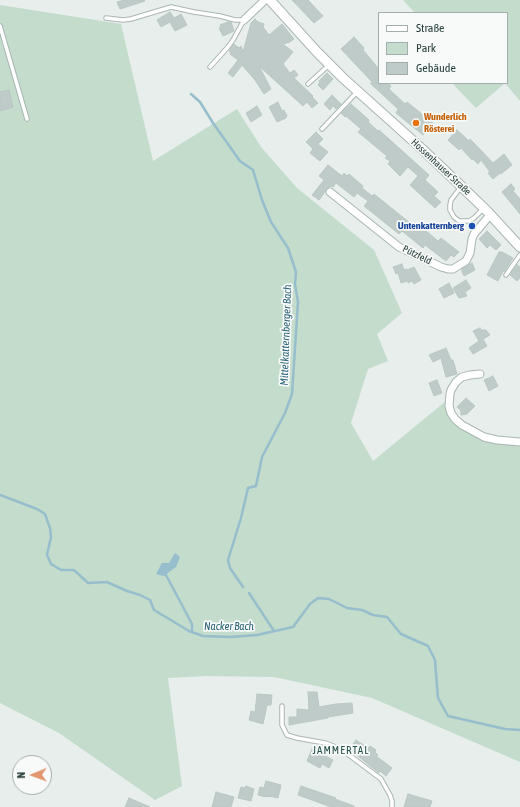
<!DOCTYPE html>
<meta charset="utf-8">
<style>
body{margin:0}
#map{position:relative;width:520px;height:807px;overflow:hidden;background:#e7eeeb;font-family:"Asap Condensed",sans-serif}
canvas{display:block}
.legend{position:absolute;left:378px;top:12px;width:130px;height:72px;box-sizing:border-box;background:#f7faf9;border:1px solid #a4afad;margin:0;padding:5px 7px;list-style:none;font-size:12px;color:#273e3a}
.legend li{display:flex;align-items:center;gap:8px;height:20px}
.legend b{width:20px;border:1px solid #a4afad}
.north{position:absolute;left:12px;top:755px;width:40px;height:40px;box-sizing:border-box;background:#f7faf9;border:1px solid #a4afad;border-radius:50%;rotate:269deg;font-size:11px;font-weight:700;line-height:16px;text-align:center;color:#273e3a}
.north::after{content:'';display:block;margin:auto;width:14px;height:18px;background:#e39770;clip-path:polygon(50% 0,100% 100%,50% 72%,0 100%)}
</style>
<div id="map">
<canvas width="520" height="807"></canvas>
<ul class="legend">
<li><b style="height:5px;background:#fff"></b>Straße</li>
<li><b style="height:11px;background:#c3dccc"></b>Park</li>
<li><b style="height:11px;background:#bfcbc8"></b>Gebäude</li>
</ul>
<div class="north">N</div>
</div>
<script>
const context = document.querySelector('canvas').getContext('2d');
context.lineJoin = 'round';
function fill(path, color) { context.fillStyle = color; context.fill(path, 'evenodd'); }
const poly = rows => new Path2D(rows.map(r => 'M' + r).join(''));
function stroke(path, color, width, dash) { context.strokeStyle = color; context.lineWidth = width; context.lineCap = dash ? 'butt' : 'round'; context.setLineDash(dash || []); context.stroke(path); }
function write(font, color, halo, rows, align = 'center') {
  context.font = font + ' "Asap Condensed",sans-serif'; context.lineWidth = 3.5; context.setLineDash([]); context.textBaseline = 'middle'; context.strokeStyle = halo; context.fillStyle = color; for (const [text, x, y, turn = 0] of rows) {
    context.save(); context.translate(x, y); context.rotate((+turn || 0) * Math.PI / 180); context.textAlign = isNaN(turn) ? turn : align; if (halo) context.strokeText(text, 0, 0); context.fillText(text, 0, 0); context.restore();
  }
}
fill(poly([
 [403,0,520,0,520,101,505,83,476,108,452,83,507,83,507,13,415,13],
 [0,5,121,24,153,161,237,109,261,147,297,188,374,250,402,313,377,334,388,361,368,369,351,423,373,461,446,401,460,427,480,439,495,443,520,445,520,762,372,698,274,677,206,676,168,678,182,786,155,800,59,733,0,703]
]), '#c3dccc');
fill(poly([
 [175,553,180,557,176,567,169,572,166,575,163,576,156,574,162,563,169,563]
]), '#96becc');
stroke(poly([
 [191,94,200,102,213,123,240,161,253,170,262,200,271,222,288,248,296,272,295,284,298,302,292,394,285,413,262,457,256,486,248,488,241,518,228,560,230,568,243,587],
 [0,495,37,509,45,514,50,528,51,537,47,555,51,564,61,570,74,570,88,583,107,582,127,591,140,595,150,600,154,610,189,631,203,636,230,637,257,635,293,627,310,604,318,598,329,599,347,608,362,610,373,615,387,617,401,634,428,646,435,660,438,698,448,716,505,729,520,730],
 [166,575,192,624,192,632],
 [249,593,274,631]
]), '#96becc', 2.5);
const building = poly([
 [124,0,144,0,145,1,120,9,117,2,124,0],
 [292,0,308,0,323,16,314,23,292,0],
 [170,12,174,18,181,14,187,25,175,31,170,22,161,27,157,20,170,12],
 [255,19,258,22,264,24,263,27,269,35,282,24,294,39,290,42,283,44,293,52,283,64,290,73,294,70,298,75,294,78,313,96,312,97,318,103,312,108,307,102,303,106,259,66,271,89,264,94,255,80,242,65,233,77,228,73,238,60,230,54,231,52,229,51,234,44,239,48,241,46,243,52,251,23,255,19],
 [228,22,231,22,234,31,223,36,219,28,221,27,220,25,228,22],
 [354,37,364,48,363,50,379,69,379,83,388,83,391,86,389,89,405,104,407,102,433,123,423,135,396,113,398,109,370,83,373,83,341,49,354,37],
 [327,73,333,79,323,90,318,85,320,82,319,81,327,73],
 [9,90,13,107,0,111,0,92,9,90],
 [332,95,341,104,336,109,333,106,330,110,324,104,332,95],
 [278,102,282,111,284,110,287,116,286,117,286,118,277,122,269,107,278,102],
 [351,104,369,120,368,122,378,131,379,130,429,175,425,180,438,192,434,196,441,202,435,208,410,185,418,176,408,167,400,176,388,164,390,161,385,158,387,156,358,132,361,129,346,116,345,117,341,113,351,104],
 [257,106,262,115,251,122,246,113,257,106],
 [457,130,469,141,470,139,474,143,493,163,504,154,512,165,501,174,500,173,493,179,488,173,490,172,481,160,478,164,473,159,472,160,461,148,459,150,448,140,457,130],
 [316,132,323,139,318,144,328,152,320,161,310,153,313,149,306,142,316,132],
 [328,165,342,176,344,173,347,176,349,174,363,186,362,188,372,196,374,194,415,227,418,224,438,241,441,238,459,252,454,257,451,255,446,261,425,245,423,248,402,231,399,234,364,206,368,201,357,193,354,197,336,183,333,187,331,186,326,189,325,192,319,200,312,195,324,180,319,176,328,165],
 [511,184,515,189,513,191,520,199,520,214,502,192,511,184],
 [487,231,501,245,496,250,490,245,487,248,479,239,487,231],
 [499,252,502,252,513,258,504,272,503,271,498,281,487,275,499,252],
 [472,263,475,270,464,276,462,272,462,269,472,263],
 [402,264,404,270,407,269,407,270,414,267,421,280,414,284,412,281,408,283,408,281,401,283,398,273,396,274,393,267,402,264],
 [517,265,520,267,520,278,517,281,510,275,517,265],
 [466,280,471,288,465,292,467,296,459,298,453,288,466,280],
 [449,283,454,293,444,298,439,289,449,283],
 [480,328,481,330,486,330,490,335,483,339,487,346,473,354,469,348,479,341,473,331,480,328],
 [446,348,451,360,453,360,457,374,446,377,441,358,433,362,429,355,446,348],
 [493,376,498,386,489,391,484,380,493,376],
 [437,380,442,393,434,396,429,383,437,380],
 [466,398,475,406,467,414,461,415,461,411,457,407,466,398],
 [308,692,317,692,319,707,336,704,352,703,353,713,328,717,328,718,289,725,289,717,297,717,297,709,309,710,308,692],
 [257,694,272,695,271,705,267,705,263,724,249,720,251,711,255,712,257,694],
 [356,740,365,746,366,745,369,748,370,746,376,750,375,752,378,755,376,756,392,768,386,776,380,771,379,773,349,749,356,740],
 [312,749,333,760,329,768,322,764,320,768,307,761,312,749],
 [266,781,281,785,278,798,269,796,269,797,265,796,265,797,258,795,260,787,264,788,266,781],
 [246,786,254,789,251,801,238,798,241,787,245,788,246,786],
 [301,786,336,798,335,799,354,806,354,807,331,807,298,795,301,786],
 [216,792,234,797,231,807,212,807,216,792],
 [408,794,432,801,430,807,404,807,408,794],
 [129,798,150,807,125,807,129,798]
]);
fill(building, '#bfcbc8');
stroke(building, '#bac7c3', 1);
const service = poly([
 [106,18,123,20,131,19,171,7,194,12,220,16,235,20,244,20],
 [0,26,27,119],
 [210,67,228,47,233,40,244,20],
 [308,84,329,65],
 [322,129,357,92],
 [461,187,451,200,450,205,450,210,454,217,459,221,469,221,474,218,483,209],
 [506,275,520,255],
 [282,706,282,725,287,735,297,738,325,743,341,749,381,779,390,795,392,801,392,807]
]);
const minor = poly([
 [244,20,265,0],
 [330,192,399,247,441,267,448,269,453,269,466,261,470,253,472,239,474,234,490,215],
 [480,374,470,375,462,377,456,382,451,390,450,394,449,406,451,413,455,419,462,425,484,437,497,440,520,442]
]);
const tertiary = poly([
 [270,0,317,52,343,78,421,148,461,186,487,211,520,247]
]);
stroke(service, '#aab6b2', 5.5);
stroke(minor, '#aab6b2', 9);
stroke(tertiary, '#aab6b2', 11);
stroke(service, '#fff', 3.5);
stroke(minor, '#fff', 7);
stroke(tertiary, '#fff', 9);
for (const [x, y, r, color] of [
 [416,123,4,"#e8710a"],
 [472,226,4,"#1a4fb4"]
]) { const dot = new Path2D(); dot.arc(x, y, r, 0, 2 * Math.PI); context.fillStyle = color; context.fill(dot); stroke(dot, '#f7faf9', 1.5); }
write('bold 10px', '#c56008', '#f7faf9', [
 ["Wunderlich",424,117],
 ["Rösterei",424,129]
], 'left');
write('10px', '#273e3a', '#f7faf9', [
 ["Hossenhauser Straße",441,167,43],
 ["Pützfeld",417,255,26]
]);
write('bold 10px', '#164399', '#f7faf9', [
 ["Untenkatternberg",464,226]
], 'right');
write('italic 11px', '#276074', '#f7faf9', [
 ["Mittelkatternberger Bach",286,335,-88],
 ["Nacker Bach",229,627]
]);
context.letterSpacing = '1px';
write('11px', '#254f49', '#f7faf9', [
 ["JAMMERTAL",341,751]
]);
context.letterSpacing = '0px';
</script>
